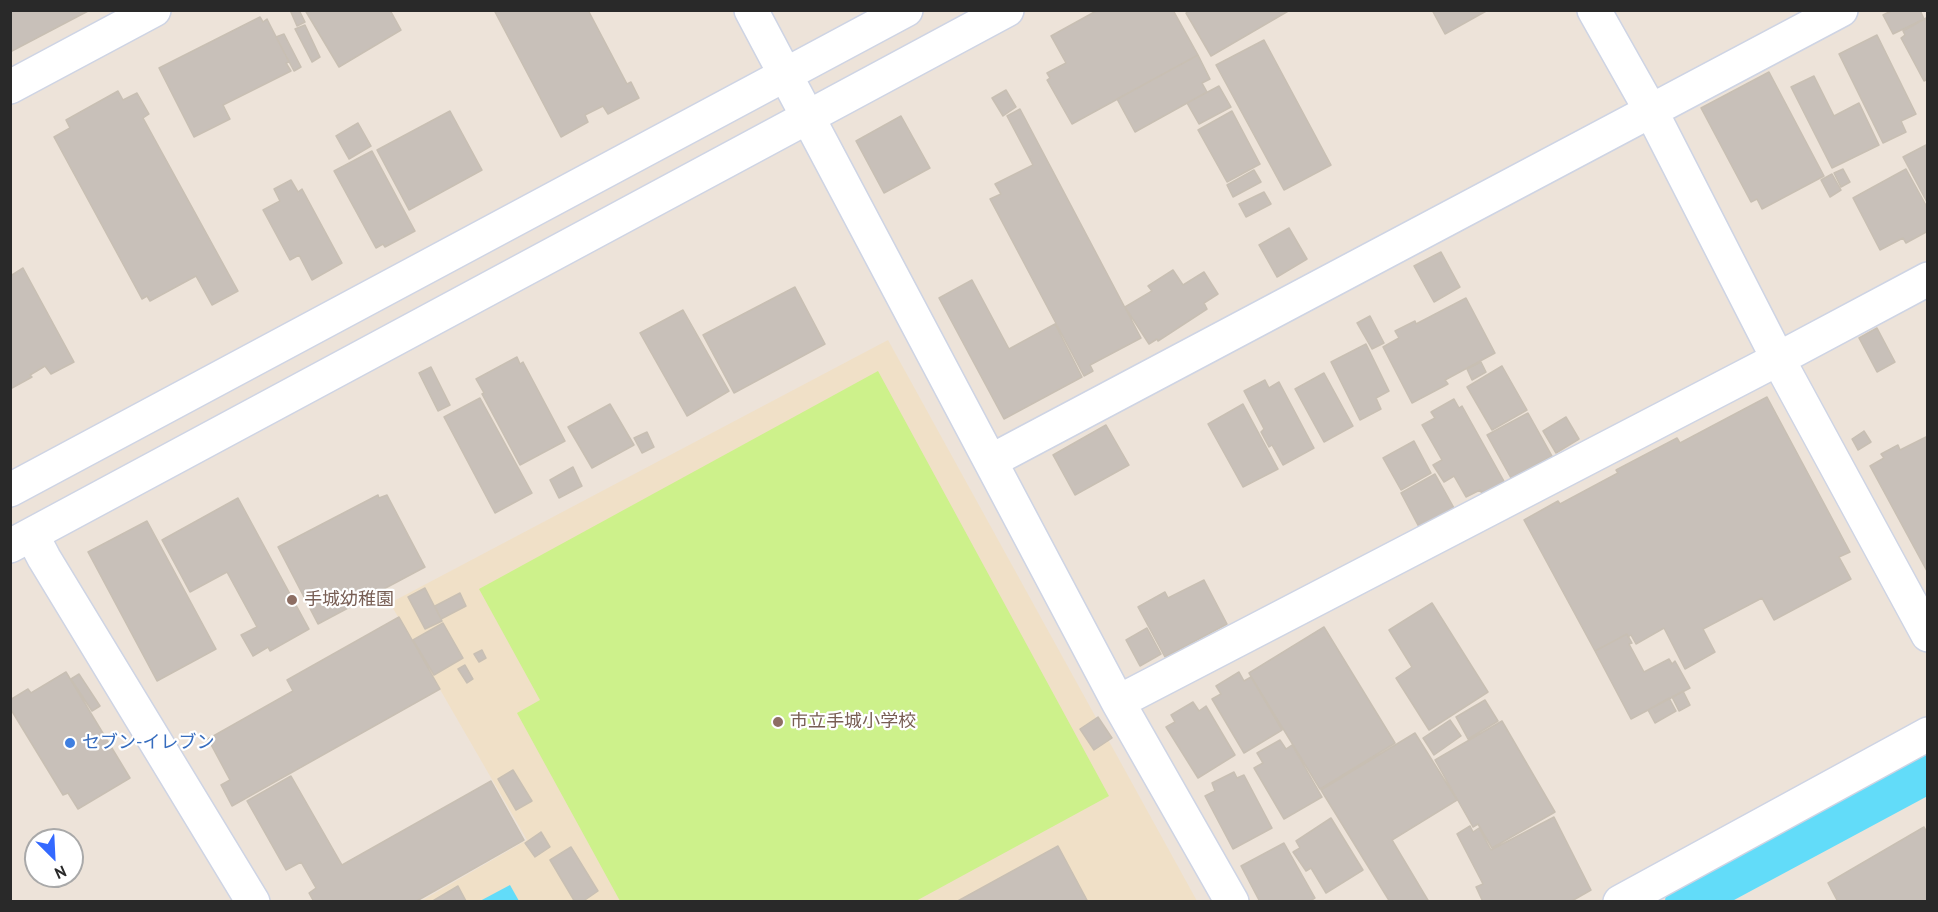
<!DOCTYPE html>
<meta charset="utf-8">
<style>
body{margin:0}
#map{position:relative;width:1938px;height:912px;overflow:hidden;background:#ede3d9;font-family:"PT Sans",sans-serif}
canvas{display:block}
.frame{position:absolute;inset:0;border:12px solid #292929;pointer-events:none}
.north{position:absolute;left:24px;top:828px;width:60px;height:60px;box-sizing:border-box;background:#fff;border:2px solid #a9a9a9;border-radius:50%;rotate:156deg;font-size:16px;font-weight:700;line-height:24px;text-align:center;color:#292929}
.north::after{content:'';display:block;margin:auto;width:21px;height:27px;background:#3469ff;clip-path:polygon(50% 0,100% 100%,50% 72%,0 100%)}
</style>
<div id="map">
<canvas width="1938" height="912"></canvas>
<div class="frame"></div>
<div class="north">N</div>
</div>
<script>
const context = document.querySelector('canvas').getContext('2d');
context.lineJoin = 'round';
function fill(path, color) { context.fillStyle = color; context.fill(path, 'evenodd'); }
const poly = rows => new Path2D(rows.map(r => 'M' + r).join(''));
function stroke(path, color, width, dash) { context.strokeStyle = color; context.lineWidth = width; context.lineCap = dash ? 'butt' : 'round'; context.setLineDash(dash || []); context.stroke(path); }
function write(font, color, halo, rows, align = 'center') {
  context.font = font + ' "PT Sans","Noto Sans JP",sans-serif'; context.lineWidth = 4.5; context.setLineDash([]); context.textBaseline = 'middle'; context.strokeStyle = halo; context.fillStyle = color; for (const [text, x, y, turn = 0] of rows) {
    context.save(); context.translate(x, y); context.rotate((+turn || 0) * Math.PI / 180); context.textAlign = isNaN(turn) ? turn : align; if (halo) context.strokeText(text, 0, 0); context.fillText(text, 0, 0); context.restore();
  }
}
fill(poly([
 [888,340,1197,901,421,901,527,840,390,603]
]), '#f0e0c7');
fill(poly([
 [878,371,1109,796,916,901,620,901,517,713,540,700,479,589]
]), '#cdf18b');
fill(poly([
 [510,885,519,901,480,901]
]), '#62dcf9');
stroke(poly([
 [1686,902,1928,772]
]), '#62dcf9', 42);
const building = poly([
 [10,10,90,10,10,52,10,10],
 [290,10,299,10,305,22,297,26,290,10],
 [305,10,390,10,401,30,339,67,305,10],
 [494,10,588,10,627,84,631,82,639,98,608,114,603,106,585,115,588,122,561,137,494,10],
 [1098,10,1173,10,1198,55,1072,124,1047,80,1050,78,1047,73,1066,63,1051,36,1098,10],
 [1190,10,1290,10,1211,56,1186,13,1190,10],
 [1432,10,1488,10,1445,34,1432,10],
 [1893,10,1920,10,1924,19,1893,34,1883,15,1893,10],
 [260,17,263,22,267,19,289,62,286,63,291,71,223,105,230,119,194,137,159,68,260,17],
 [1928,17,1928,79,1924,81,1901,38,1905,35,1903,31,1928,17],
 [305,25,320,57,312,62,295,29,305,25],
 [284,34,301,67,294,71,276,37,284,34],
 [1877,35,1916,114,1901,121,1906,132,1883,143,1839,54,1877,35],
 [1264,40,1331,165,1284,190,1216,65,1264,40],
 [1198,55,1210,79,1202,83,1207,92,1135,132,1117,99,1198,55],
 [1769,72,1824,176,1762,209,1757,199,1751,202,1701,108,1769,72],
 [1814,76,1834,116,1859,103,1879,145,1832,168,1791,87,1814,76],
 [1219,86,1231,107,1199,124,1187,103,1219,86],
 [1006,90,1016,107,1003,116,992,98,1006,90],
 [118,91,123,100,137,93,149,114,143,118,238,291,212,305,196,276,150,301,147,296,142,299,54,137,70,128,66,120,118,91],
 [1020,109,1141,338,1090,365,1093,371,1084,376,990,199,1001,194,995,184,1033,165,1007,116,1020,109],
 [450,111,482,170,409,210,377,150,450,111],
 [1232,111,1260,164,1227,182,1198,130,1232,111],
 [901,116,930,168,884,193,856,141,901,116],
 [358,123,371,146,349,159,336,136,358,123],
 [1928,144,1928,204,1903,157,1928,144],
 [372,151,415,231,385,247,383,244,376,248,334,171,372,151],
 [1843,169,1850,182,1841,187,1834,173,1843,169],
 [1906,169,1928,209,1928,231,1906,243,1903,238,1880,250,1853,198,1906,169],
 [1254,170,1261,182,1233,197,1227,185,1254,170],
 [1832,174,1841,190,1830,197,1821,180,1832,174],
 [291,180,298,192,302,189,342,263,312,280,299,255,290,260,263,210,280,201,274,189,291,180],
 [1264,192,1271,204,1246,217,1239,204,1264,192],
 [1289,228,1307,259,1277,277,1259,245,1289,228],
 [1441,252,1460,287,1434,302,1414,266,1441,252],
 [23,268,74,362,51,374,45,366,30,375,32,377,12,388,10,385,10,271,12,275,23,268],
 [1173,270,1183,285,1204,272,1218,294,1204,303,1207,309,1158,341,1157,339,1149,344,1125,307,1152,291,1148,286,1173,270],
 [972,280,1009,349,1055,324,1082,377,1004,419,939,298,972,280],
 [795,287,825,344,734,393,703,335,795,287],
 [1466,298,1495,353,1445,380,1448,384,1412,403,1383,347,1399,338,1395,331,1415,321,1416,324,1466,298],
 [683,310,729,391,687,416,640,333,683,310],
 [1370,316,1384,343,1372,349,1357,323,1370,316],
 [1877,328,1895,362,1877,372,1859,338,1877,328],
 [1366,344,1389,391,1376,398,1381,409,1360,420,1331,362,1366,344],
 [517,357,520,364,523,362,565,441,520,465,482,394,484,393,476,379,517,357],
 [1481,362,1486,372,1472,380,1467,369,1481,362],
 [1502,366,1527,410,1492,430,1467,387,1502,366],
 [431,367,450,405,438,411,419,373,431,367],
 [1324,373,1353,426,1324,442,1295,389,1324,373],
 [1265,380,1269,388,1279,382,1314,448,1283,465,1272,445,1269,447,1261,432,1264,429,1244,391,1265,380],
 [1767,397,1850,552,1839,557,1851,579,1774,620,1762,598,1703,629,1715,652,1685,669,1664,628,1636,644,1631,635,1628,637,1627,634,1595,651,1524,520,1558,501,1560,504,1618,473,1616,470,1677,438,1680,443,1767,397],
 [480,398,532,493,495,513,444,417,480,398],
 [1454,399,1459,408,1462,406,1505,483,1483,495,1480,490,1466,497,1454,476,1444,482,1433,465,1442,460,1422,425,1435,418,1431,412,1454,399],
 [610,404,634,445,592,468,568,427,610,404],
 [1243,404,1278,469,1243,487,1208,424,1243,404],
 [1528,413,1552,456,1511,478,1487,435,1528,413],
 [1566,417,1579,439,1556,453,1543,431,1566,417],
 [1106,425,1129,465,1075,495,1053,455,1106,425],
 [1864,431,1871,442,1858,450,1852,439,1864,431],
 [647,432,654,447,642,453,634,438,647,432],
 [1928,436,1928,573,1870,466,1884,458,1881,454,1898,445,1900,450,1928,436],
 [1414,441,1431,473,1401,490,1383,458,1414,441],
 [573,467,582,486,559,498,550,480,573,467],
 [1435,474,1454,508,1419,527,1401,493,1435,474],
 [378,495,379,498,387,495,425,567,318,624,278,547,378,495],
 [238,498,309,629,270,651,268,647,253,656,241,635,257,627,227,572,190,592,162,540,238,498],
 [147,521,216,649,157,681,88,552,147,521],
 [1204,580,1227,624,1165,657,1138,607,1165,592,1168,598,1204,580],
 [425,588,442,621,425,629,408,597,425,588],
 [460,593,466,606,441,619,435,606,460,593],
 [1432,603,1488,692,1429,730,1396,678,1412,667,1389,630,1432,603],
 [399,617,440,689,232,806,221,785,230,780,208,739,293,691,287,680,399,617],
 [443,623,463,658,434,675,413,640,443,623],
 [1324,627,1395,743,1320,789,1249,673,1324,627],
 [1147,628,1161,654,1140,666,1126,640,1147,628],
 [1627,634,1632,643,1629,644,1644,672,1669,659,1672,664,1675,661,1690,688,1631,719,1595,651,1627,634],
 [482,650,486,658,479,662,474,654,482,650],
 [465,665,473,679,467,683,458,669,465,665],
 [66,672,130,778,78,809,68,793,63,795,10,708,10,700,28,689,31,693,66,672],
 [1239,672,1244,681,1251,677,1282,730,1244,753,1212,699,1221,694,1216,686,1239,672],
 [79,674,100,706,92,711,71,679,79,674],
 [1683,691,1690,705,1679,711,1672,697,1683,691],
 [1669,698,1676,711,1655,723,1648,710,1669,698],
 [1485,700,1498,721,1468,739,1456,717,1485,700],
 [1193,702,1199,711,1206,706,1235,755,1198,778,1166,727,1175,722,1171,715,1193,702],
 [1098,717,1112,738,1094,750,1080,729,1098,717],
 [1450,720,1461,736,1434,755,1423,738,1450,720],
 [1502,721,1555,812,1492,848,1478,824,1473,827,1435,760,1502,721],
 [1415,733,1457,800,1392,840,1429,902,1390,902,1321,790,1415,733],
 [1280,740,1286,749,1292,745,1322,797,1284,819,1254,768,1263,763,1257,753,1280,740],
 [513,770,532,801,516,810,498,779,513,770],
 [1234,772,1237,778,1244,775,1272,828,1233,849,1205,796,1215,791,1212,783,1234,772],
 [291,776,342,865,491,781,524,840,415,902,314,902,309,893,316,888,301,862,286,870,247,801,291,776],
 [1554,817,1591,890,1570,902,1483,902,1476,887,1483,884,1457,834,1470,826,1473,832,1479,828,1491,850,1554,817],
 [1331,818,1363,870,1326,893,1311,868,1306,871,1293,852,1300,848,1296,841,1331,818],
 [1924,827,1928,834,1928,902,1838,902,1828,883,1924,827],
 [541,832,550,847,535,857,525,843,541,832],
 [1284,843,1315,898,1309,902,1260,902,1241,866,1284,843],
 [1058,846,1088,902,956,902,1058,846],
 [571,847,598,891,582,902,575,902,550,860,571,847],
 [458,886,466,901,431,902,458,886]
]);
fill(building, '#c8c0b9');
stroke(building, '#c8bfb3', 1.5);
const street = poly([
 [751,10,1118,702,1232,902],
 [1594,10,1651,111,1778,359,1928,635],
 [10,87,154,10],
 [991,461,1841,10],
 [32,535,44,558,253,902],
 [1118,702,1778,359,1928,279]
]);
const secondary = poly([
 [10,490,906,10],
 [10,546,1007,10],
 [1620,902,1928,734]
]);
stroke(street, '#ced4e4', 36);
stroke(secondary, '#ced4e4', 36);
stroke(street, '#fff', 33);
stroke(secondary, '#fff', 33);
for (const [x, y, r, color] of [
 [292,600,6,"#8d6e63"],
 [778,722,6,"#8d6e63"],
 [70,743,6,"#3f7fe0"]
]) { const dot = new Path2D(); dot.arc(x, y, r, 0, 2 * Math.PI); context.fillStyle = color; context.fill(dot); stroke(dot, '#fff', 2); }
write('18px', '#785e54', '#fff', [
 ["手城幼稚園",304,600],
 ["市立手城小学校",790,722]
], 'left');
write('18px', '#366cbe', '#fff', [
 ["セブン-イレブン",82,743]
], 'left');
</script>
